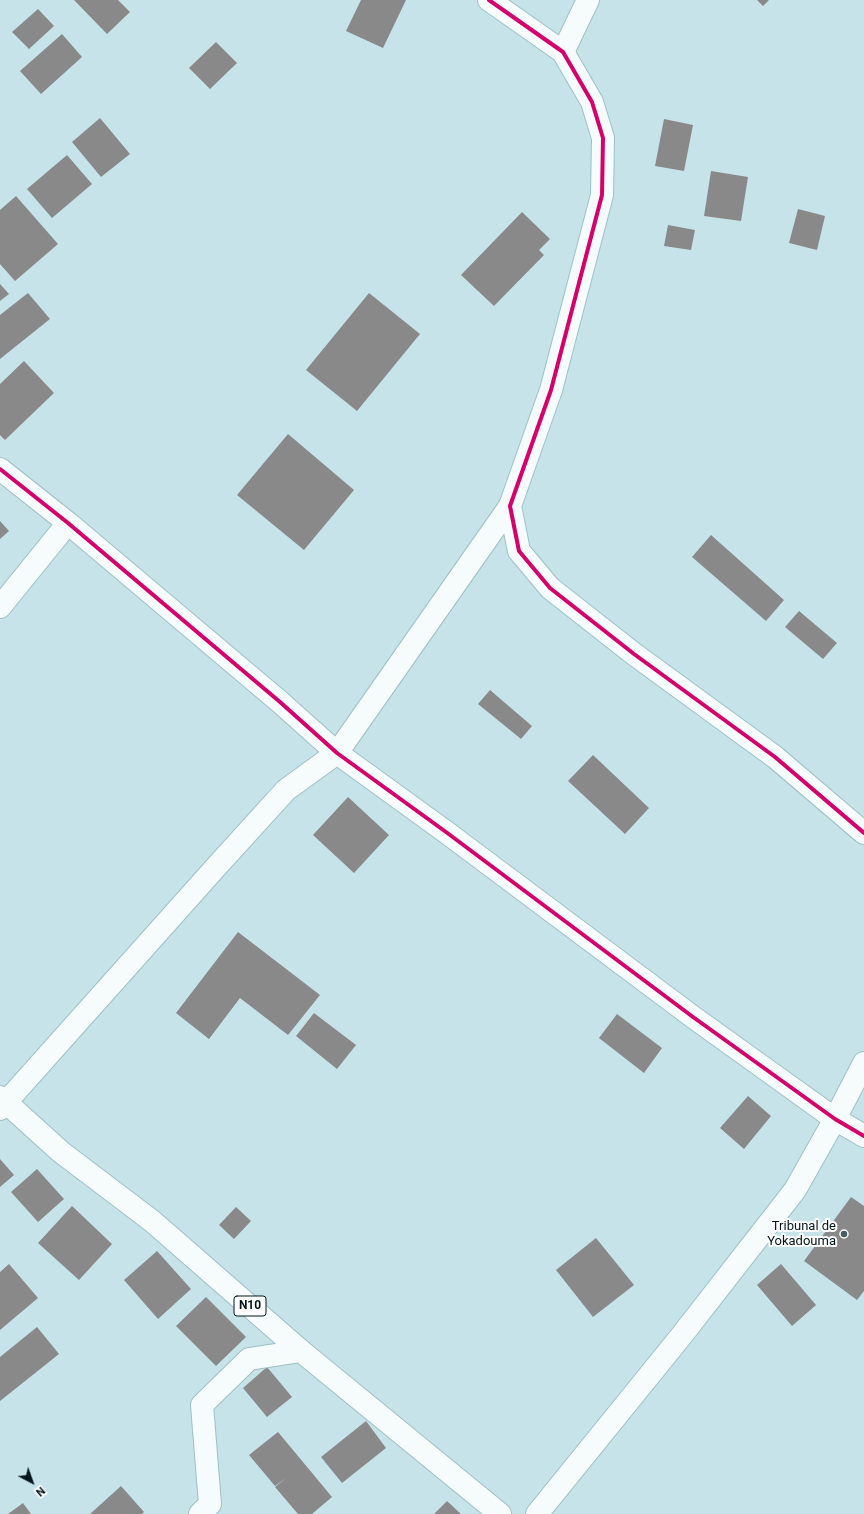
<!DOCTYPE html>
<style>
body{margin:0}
#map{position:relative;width:864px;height:1514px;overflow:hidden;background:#c5e3e9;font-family:Roboto,sans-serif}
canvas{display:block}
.north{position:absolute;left:12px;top:1462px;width:40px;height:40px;-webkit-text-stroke:3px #fff;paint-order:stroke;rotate:139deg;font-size:11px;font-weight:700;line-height:16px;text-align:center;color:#02161b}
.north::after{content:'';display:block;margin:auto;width:14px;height:18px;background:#02161b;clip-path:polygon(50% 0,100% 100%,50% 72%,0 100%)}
</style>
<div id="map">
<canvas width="864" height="1514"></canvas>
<div class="north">N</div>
</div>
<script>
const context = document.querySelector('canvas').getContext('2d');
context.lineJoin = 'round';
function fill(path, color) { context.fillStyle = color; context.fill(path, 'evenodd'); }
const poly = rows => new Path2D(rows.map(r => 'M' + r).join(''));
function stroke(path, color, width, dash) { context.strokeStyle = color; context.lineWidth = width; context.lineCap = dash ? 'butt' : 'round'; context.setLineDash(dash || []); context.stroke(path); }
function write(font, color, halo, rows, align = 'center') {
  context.font = font + ' Roboto,sans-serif'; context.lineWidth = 4; context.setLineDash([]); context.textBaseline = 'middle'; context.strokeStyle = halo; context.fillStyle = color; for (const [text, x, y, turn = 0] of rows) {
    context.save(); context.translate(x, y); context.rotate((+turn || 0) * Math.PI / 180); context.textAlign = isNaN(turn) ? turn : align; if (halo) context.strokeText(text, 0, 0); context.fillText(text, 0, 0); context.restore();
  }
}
fill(poly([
 [74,0,118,0,130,12,107,34],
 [361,0,406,0,383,48,346,31],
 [757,0,769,0,763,6],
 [38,9,54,26,29,49,12,32],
 [62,34,82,57,41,94,20,71],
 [216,42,237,63,210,89,189,68],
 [100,118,130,154,101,177,72,142],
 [664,119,693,125,684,171,655,166],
 [67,155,92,184,52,218,27,189],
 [711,171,748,177,741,221,704,216],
 [16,196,58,244,15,281,0,264,0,210],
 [798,209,825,216,817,250,789,243],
 [522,212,550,239,539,250,544,255,494,306,461,275],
 [668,225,695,230,691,250,664,246],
 [0,284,9,294,0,301],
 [28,293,50,319,0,359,0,315],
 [369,293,420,334,357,411,306,370],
 [24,361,54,393,5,440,0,435,0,384],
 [288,434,354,490,304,550,237,495],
 [0,521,9,531,0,539],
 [711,535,784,600,766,621,692,557],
 [799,611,837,643,823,659,785,627],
 [490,690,532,726,521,739,478,704],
 [593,755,649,808,625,834,568,781],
 [348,797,389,835,354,873,313,835],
 [238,932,320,995,288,1035,240,998,209,1039,176,1013],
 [314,1013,356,1045,337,1069,296,1036],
 [617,1014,662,1048,644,1073,599,1038],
 [748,1096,771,1116,744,1149,720,1128],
 [0,1159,14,1175,0,1187],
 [37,1169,64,1199,38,1222,11,1192],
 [851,1197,864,1206,864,1291,857,1300,804,1261],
 [72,1206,112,1244,79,1280,38,1243],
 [236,1207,251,1221,234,1239,219,1225],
 [596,1238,634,1285,593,1317,556,1270],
 [157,1251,191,1289,158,1319,124,1280],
 [9,1264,38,1298,0,1330,0,1272],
 [781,1264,816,1305,792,1326,757,1285],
 [206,1297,246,1337,216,1366,176,1326],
 [37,1327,59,1354,0,1401,0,1357],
 [267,1367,292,1397,267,1417,243,1388],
 [366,1421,386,1448,342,1483,321,1457],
 [278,1432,332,1497,312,1514,298,1514,275,1487,286,1478,275,1486,249,1455],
 [121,1486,144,1512,142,1514,90,1514],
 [447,1501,461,1514,434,1514],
 [23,1503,31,1514,8,1514]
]), '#8a8989');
const minor = poly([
 [563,52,588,0],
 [0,469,68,523,280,702,337,753,446,832,693,1017,835,1119,864,1136],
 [0,607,68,523],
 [0,1109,216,867,286,790,337,753,510,506],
 [200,1514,210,1504,202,1405,249,1359,301,1351]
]);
const tertiary = poly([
 [489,0,563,52,592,102,603,138,602,195,551,390,510,506,519,551,550,588,634,654,775,757,864,833],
 [537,1514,682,1335,795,1190,835,1119,864,1063]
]);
const trunk = poly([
 [0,1097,61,1152,152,1221,301,1351,500,1514]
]);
stroke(minor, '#9fc0c6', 24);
stroke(tertiary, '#9fc0c6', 24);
stroke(trunk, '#9fc0c6', 24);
stroke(minor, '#f6fbfc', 22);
stroke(tertiary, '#f6fbfc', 22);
stroke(trunk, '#f6fbfc', 22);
stroke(poly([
 [489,0,563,52,592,102,603,138,602,195,551,390,510,506,519,551,550,588,634,654,775,757,864,833],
 [0,469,68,523,280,702,337,753,446,832,693,1017,835,1119,864,1136]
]), '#d6006c', 4);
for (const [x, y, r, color] of [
 [844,1234,4,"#465e63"]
]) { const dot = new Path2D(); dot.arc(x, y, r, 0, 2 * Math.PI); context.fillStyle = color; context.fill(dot); stroke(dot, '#fff', 1.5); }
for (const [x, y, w] of [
 [250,1306,32]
]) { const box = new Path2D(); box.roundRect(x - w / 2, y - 10, w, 20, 3); context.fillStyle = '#fff'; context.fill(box); stroke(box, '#02161b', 1); }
write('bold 12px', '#02161b', null, [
 ["N10",250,1306]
]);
write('13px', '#02161b', '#fff', [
 ["Tribunal de",836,1227],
 ["Yokadouma",836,1242]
], 'right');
</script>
